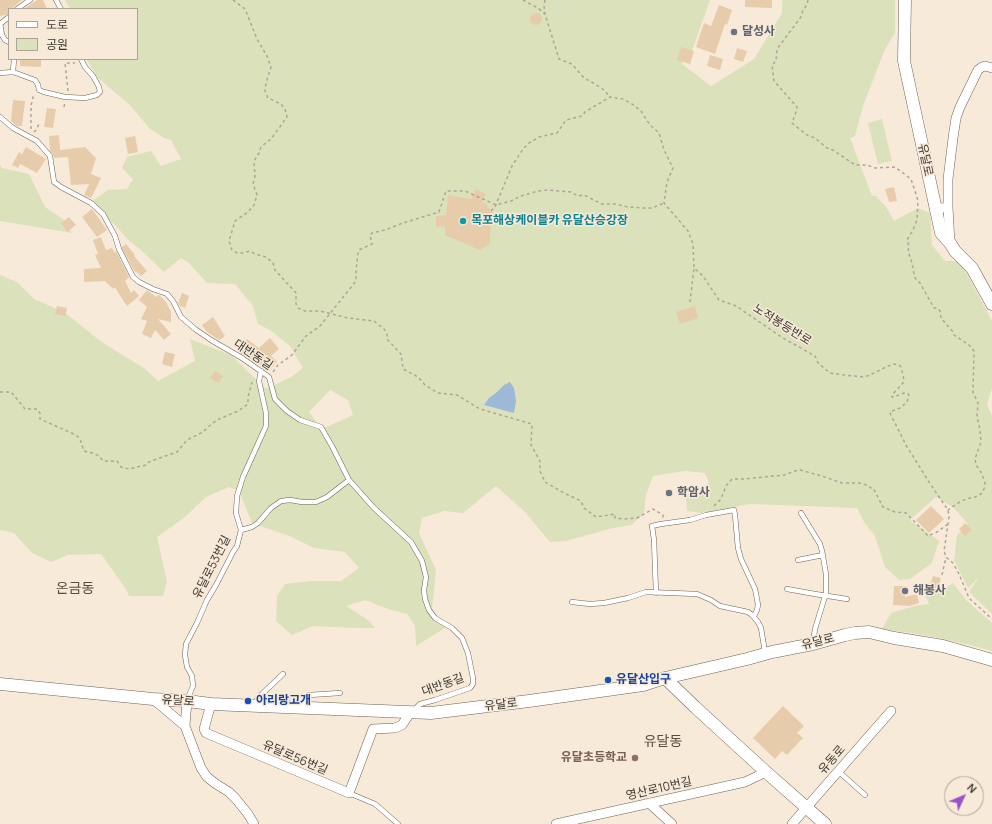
<!DOCTYPE html>
<meta charset="utf-8">
<style>
body{margin:0}
#map{position:relative;width:992px;height:824px;overflow:hidden;background:#f8ead9;font-family:Manrope,"Noto Sans KR",sans-serif}
canvas{display:block}
.legend{position:absolute;left:8px;top:8px;width:130px;height:52px;box-sizing:border-box;background:#f8ead9;border:1px solid #aea396;margin:0;padding:5px 7px;list-style:none;font-size:12px;color:#3e3932}
.legend li{display:flex;align-items:center;gap:8px;height:20px}
.legend b{width:20px;border:1px solid #aea396}
.north{position:absolute;left:944px;top:776px;width:40px;height:40px;box-sizing:border-box;background:#f8ead9;border:1px solid #aea396;border-radius:50%;rotate:46deg;font-size:11px;font-weight:700;line-height:16px;text-align:center;color:#3e3932}
.north::after{content:'';display:block;margin:auto;width:14px;height:18px;background:#9c53c6;clip-path:polygon(50% 0,100% 100%,50% 72%,0 100%)}
</style>
<div id="map">
<canvas width="992" height="824"></canvas>
<ul class="legend">
<li><b style="height:5px;background:#fff"></b>도로</li>
<li><b style="height:11px;background:#dbe1ba"></b>공원</li>
</ul>
<div class="north">N</div>
</div>
<script>
const context = document.querySelector('canvas').getContext('2d');
context.lineJoin = 'round';
function fill(path, color) { context.fillStyle = color; context.fill(path, 'evenodd'); }
const poly = rows => new Path2D(rows.map(r => 'M' + r).join(''));
function stroke(path, color, width, dash) { context.strokeStyle = color; context.lineWidth = width; context.lineCap = dash ? 'butt' : 'round'; context.setLineDash(dash || []); context.stroke(path); }
function write(font, color, halo, rows, align = 'center') {
  context.font = font + ' Manrope,"Noto Sans KR",sans-serif'; context.lineWidth = 3; context.setLineDash([]); context.textBaseline = 'middle'; context.strokeStyle = halo; context.fillStyle = color; for (const [text, x, y, turn = 0] of rows) {
    context.save(); context.translate(x, y); context.rotate((+turn || 0) * Math.PI / 180); context.textAlign = isNaN(turn) ? turn : align; if (halo) context.strokeText(text, 0, 0); context.fillText(text, 0, 0); context.restore();
  }
}
fill(poly([
 [65,0,710,0,692,51,683,56,682,64,711,86,754,59,782,13,782,0,895,0,895,33,885,49,863,106,855,136,850,138,872,196,876,196,886,207,894,221,918,208,930,213,932,245,945,261,960,261,992,321,992,388,987,404,992,416,992,614,969,592,979,577,968,588,954,560,957,535,968,524,953,507,936,497,910,520,939,541,932,563,910,579,899,580,885,567,875,536,864,522,857,508,750,504,702,513,687,511,686,496,709,483,705,473,685,471,653,476,646,495,644,514,631,525,609,529,566,541,550,542,525,512,496,486,463,513,444,511,422,518,419,533,436,570,432,609,445,628,416,646,415,626,407,614,391,610,365,600,346,606,368,620,375,628,356,628,313,626,292,635,276,621,277,596,285,584,310,581,341,581,359,568,345,552,314,548,292,537,252,523,239,491,229,487,206,497,185,517,157,537,167,582,163,596,129,596,126,589,101,554,68,555,51,562,32,553,14,533,0,530,0,275,17,282,34,299,64,312,103,343,144,368,158,381,195,361,190,339,231,355,266,389,291,377,303,368,290,346,270,330,258,324,253,306,235,284,207,283,189,263,181,258,164,272,141,250,129,241,118,228,91,202,108,190,127,189,133,179,122,168,127,157,151,151,161,166,181,159,171,140,164,138,150,129,129,104,98,78,87,60,137,59,137,9,70,9],
 [330,390,348,400,353,415,322,429,309,412],
 [882,119,892,161,878,164,868,123],
 [0,165,2,168,29,174,45,207,64,220,72,233,0,221],
 [928,582,947,587,953,583,966,600,992,623,992,651,970,645,939,638,918,634,882,629,891,613,915,606,929,604,924,592]
]), '#dbe1ba');
fill(poly([
 [510,382,514,388,516,401,514,413,484,405,489,398,497,392,504,385]
]), '#9db9d7');
fill(poly([
 [0,0,22,0,11,9,9,9,8,14,5,15,0,16],
 [37,0,43,0,47,9,24,9],
 [745,0,772,0,772,8,745,7],
 [719,5,732,10,727,25,725,24,715,54,696,47,704,23,711,26],
 '530 19a6 6 0 1 1 12 0a6 6 0 1 1-12 0Z',
 [681,47,694,51,690,64,677,60],
 [737,48,747,51,743,62,734,59],
 [710,55,723,59,720,70,707,66],
 [20,59,41,59,41,67,20,66],
 [13,100,25,101,22,126,17,126,11,121],
 [47,108,56,109,53,128,44,127],
 [59,135,60,150,85,147,96,158,91,174,101,178,91,198,84,195,89,184,71,185,68,157,54,158,53,154,50,151,49,136],
 [135,136,138,152,128,154,125,138],
 [26,147,46,159,37,173,20,164,18,168,12,165,19,152,22,154],
 [894,187,897,201,889,202,885,189],
 [476,189,486,194,482,202,486,204,491,211,490,244,480,250,445,235,445,226,436,227,436,216,446,215,448,195,471,199],
 [92,209,107,230,97,237,82,217],
 [69,217,76,225,67,232,61,223],
 [101,237,106,250,112,248,115,253,116,251,129,277,125,281,131,293,134,290,139,296,127,306,121,297,115,287,113,289,105,281,84,282,84,269,101,268,95,255,98,254,93,240],
 [126,244,135,255,134,256,147,271,141,276,136,271,135,272,122,248,122,247],
 [147,290,156,297,159,295,166,302,171,312,171,322,158,319,171,334,164,340,155,330,151,338,142,334,147,321,141,319,147,307,139,300],
 [182,293,189,296,185,308,180,306,178,303],
 [57,306,67,308,65,316,55,314],
 [695,306,698,318,680,324,676,312],
 [213,317,225,336,219,340,207,332,202,325],
 [270,338,279,349,271,356,277,361,269,371,263,366,238,352,247,339,259,348],
 [165,352,175,354,172,367,162,364],
 [215,371,223,376,218,383,210,378],
 [931,506,944,519,929,533,916,520],
 [965,523,972,530,965,536,959,529],
 [933,576,941,578,938,588,930,586],
 [894,586,906,586,905,597,917,594,919,603,910,606,893,605],
 [783,706,804,726,797,733,803,738,787,755,782,751,775,759,753,738]
]), '#e6ccab');
const lane = poly([
 [56,0,61,9],
 [17,9,30,0],
 [0,23,2,35,5,40,9,42],
 [0,24,9,17],
 [13,72,14,59],
 [0,73,13,72,35,80,38,85,39,90,44,92,65,97,85,98,97,95,100,92,99,87,93,76,85,67,81,59],
 [0,117,13,128,37,141,50,156,54,182,61,187,91,203,103,214,115,236,119,249,133,277,139,282,153,289,167,294,173,301,181,317,195,329,211,340,242,358,269,377,275,399,287,411,300,420,321,427,333,448,349,480,374,508,411,542,422,561,426,577,424,590,425,599,429,610,435,618,452,628,462,638,468,653,473,678,473,684,470,688,435,700,420,704,413,711],
 [801,513,820,544,822,551,826,574,826,593,815,629,813,643],
 [241,530,252,527,258,523,271,508,281,501,290,500,302,502,316,502,327,497,349,480],
 [798,560,823,555],
 [787,589,815,594,847,599],
 [656,593,654,540,652,526,661,524,690,520,706,515,734,510,735,515,738,548,741,559,755,589,757,599,758,605,757,610,754,616],
 [572,602,590,604,604,603,628,598,646,592,697,594,711,600,720,606,748,612,752,615,758,622,761,628,765,652],
 [187,700,193,686,192,676,187,667,185,655,186,644,197,623,207,600,216,585,233,552,237,546,241,530,236,513,237,496,243,477,266,426,266,413,259,381,261,371],
 [254,705,258,698,262,694,283,674],
 [296,707,300,701,303,698,309,695,340,693],
 [838,771,865,795],
 [349,793,375,804,382,810,398,824]
]);
const street = poly([
 [948,207,950,243],
 [936,209,948,207,948,179,953,138,956,118,960,107,978,70,982,67,985,66,992,68],
 [153,699,185,726],
 [187,701,185,726,201,768,207,777,216,784,229,792,236,799,248,814,254,824],
 [211,704,204,729,206,733,349,793,373,729,395,728,402,725,410,713],
 [649,803,672,824],
 [556,824,745,782,766,772],
 [792,824,891,711]
]);
const secondary = poly([
 [905,0,904,61,941,233,950,243,955,251,972,268,992,304],
 [665,678,695,707,766,772,825,824],
 [0,684,153,699,187,701,211,704,431,713,529,701,643,685,665,678,747,659,772,652,813,644,845,635,855,633,869,632,894,638,943,646,992,660]
]);
stroke(lane, '#6e6254', 5.5);
stroke(street, '#6e6254', 10);
stroke(secondary, '#6e6254', 13);
stroke(poly([
 [233,0,245,9,257,39,267,56,271,67,266,83,265,91,268,98,281,104,285,109,287,117,271,139,261,147,259,153,254,161,255,176,253,184,257,195,254,205,248,212,235,221,229,241,232,250,237,253,242,253,250,251,255,254,266,257,273,263,275,270,296,293,296,304,298,308,305,311,320,311,348,318,374,321,384,329,387,333,387,339,401,354,403,369,418,377,425,385,438,393,457,395,480,409,532,424,531,445,540,461,540,471,545,482,564,493,581,501,584,508,596,517,615,514,615,518,623,519,637,518,653,509,663,515,663,518],
 [523,0,538,8,545,14],
 [545,0,544,6,545,14,559,59,572,64,584,78,595,84,604,90,610,97],
 [808,0,807,5,803,10,801,17,777,49,776,61,772,65,774,81,797,107,796,112,792,123,807,135,815,138,827,148,833,150,855,165,867,165,875,168,895,167,911,179,914,188,918,201,917,220,913,230,907,240,909,246,908,252,911,259,915,278,920,283,934,308,937,308,940,311,941,318,953,332,954,335,969,345,974,351,973,392,978,403,977,416,980,430,981,442,975,459,976,465,981,472,984,480,985,483,984,489,981,494,975,497,966,499,958,503,948,510],
 [68,91,65,63,75,63],
 [64,107,65,102],
 [31,129,31,106,33,97,35,94],
 [34,132,36,130,40,122],
 [491,211,495,207,512,166,523,149,529,143,539,137,557,133,566,120,582,116,585,112,610,97,623,99,632,104,641,111,650,125,659,133,664,150,673,168,667,182,664,203,688,231,693,244,694,268,703,276,719,300,736,306,783,338,815,356,818,363,830,373,844,375,864,377,870,375,886,367,894,364,899,365,901,367,904,380,903,383,892,395,892,397,894,397,904,393,907,393,909,395,907,402,900,408,890,412,891,416,894,421,906,445,929,482,948,510,949,517,944,551,946,557,953,563,959,574,969,598,992,619],
 [690,302,694,268],
 [273,372,278,365,292,355,306,336,320,326,356,281,356,271,358,253,359,250,372,244,370,235,372,233,385,230,403,223,439,212,446,191,465,191,496,205,511,201,521,196,538,191,548,190,571,192,578,196,584,195,602,204,615,204,628,207,643,208,652,208,664,203],
 [0,392,11,392,17,399,25,409,37,409,40,413,40,419,76,435,80,439,84,451,87,452,93,453,99,456,103,461,117,461,121,467,129,469,146,465,149,462,154,460,177,452,187,440,203,432,208,427,217,420,238,411,248,404,248,397,252,382],
 [714,506,721,499,726,486,732,479,744,479,784,475,795,471,800,470,822,476,842,483,859,483,867,485,871,488,873,488,883,507,895,512,906,513,915,522,928,536,937,532,948,524],
 [942,575,946,557]
]), '#afa497', 1.5, [3, 3]);
stroke(lane, '#fff', 4.5);
stroke(street, '#fff', 9);
stroke(secondary, '#fff', 12);
for (const [x, y, r, color] of [
 [734,32,4,"#6b7280"],
 [463,221,4,"#0f9aa8"],
 [669,493,4,"#6b7280"],
 [905,591,4,"#6b7280"],
 [608,680,4,"#1a4fb4"],
 [248,701,4,"#1a4fb4"],
 [635,758,4,"#8d6e63"]
]) { const dot = new Path2D(); dot.arc(x, y, r, 0, 2 * Math.PI); context.fillStyle = color; context.fill(dot); stroke(dot, '#f8ead9', 1.5); }
write('bold 12px', '#5b616d', '#f8ead9', [
 ["달성사",742,32],
 ["학암사",677,493],
 ["해봉사",913,591]
], 'left');
write('12px', '#3e3932', '#f8ead9', [
 ["유달로",925,160,78],
 ["노적봉등반로",782,325,32],
 ["대반동길",253,355,34],
 ["유달로53번길",212,567,-63],
 ["유달로",818,642,-14],
 ["대반동길",443,685,-20],
 ["유달로",178,701,5],
 ["유달로",501,705,-7],
 ["유달로56번길",295,758,23],
 ["유동로",832,760,-49],
 ["영산로10번길",659,789,-13]
]);
write('bold 12px', '#0d838f', '#f8ead9', [
 ["목포해상케이블카 유달산승강장",471,221]
], 'left');
write('bold 12px', '#164399', '#f8ead9', [
 ["유달산입구",616,680],
 ["아리랑고개",256,701]
], 'left');
write('bold 12px', '#785e54', '#f8ead9', [
 ["유달초등학교",627,758]
], 'right');
write('14px', '#584c3e', '#f8ead9', [
 ["온금동",75,589],
 ["유달동",663,742]
]);
</script>
